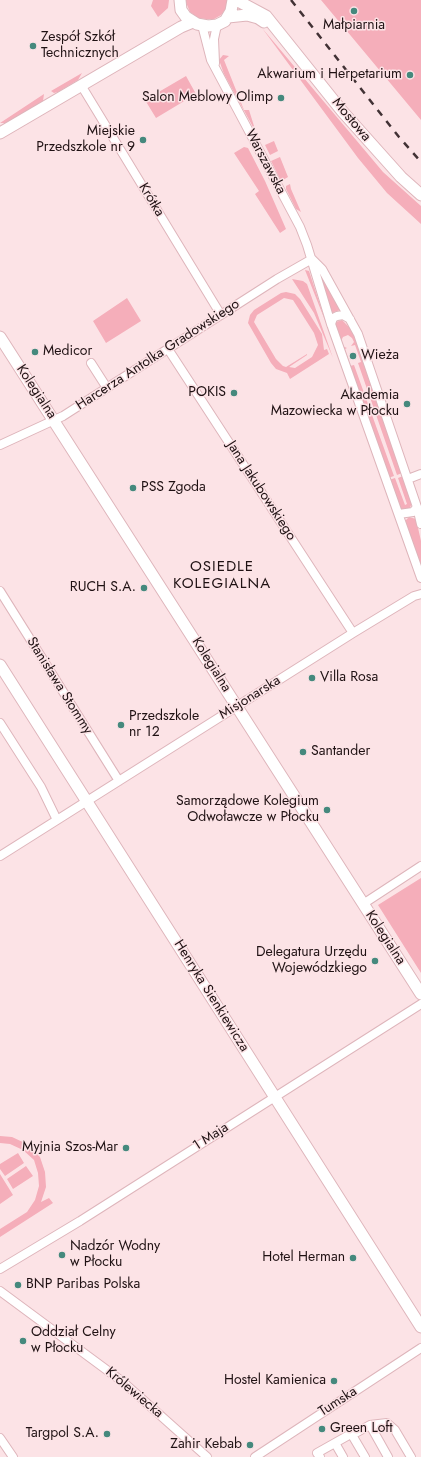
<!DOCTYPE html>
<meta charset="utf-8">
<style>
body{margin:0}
canvas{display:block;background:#fce3e6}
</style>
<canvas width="421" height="1457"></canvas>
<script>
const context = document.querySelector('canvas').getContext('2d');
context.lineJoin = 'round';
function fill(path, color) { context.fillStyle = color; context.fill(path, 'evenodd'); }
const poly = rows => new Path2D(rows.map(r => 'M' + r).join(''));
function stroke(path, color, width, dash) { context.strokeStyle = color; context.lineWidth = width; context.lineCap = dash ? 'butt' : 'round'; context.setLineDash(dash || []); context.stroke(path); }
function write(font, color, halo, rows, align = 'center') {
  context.font = font + ' Jost,sans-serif'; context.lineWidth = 3; context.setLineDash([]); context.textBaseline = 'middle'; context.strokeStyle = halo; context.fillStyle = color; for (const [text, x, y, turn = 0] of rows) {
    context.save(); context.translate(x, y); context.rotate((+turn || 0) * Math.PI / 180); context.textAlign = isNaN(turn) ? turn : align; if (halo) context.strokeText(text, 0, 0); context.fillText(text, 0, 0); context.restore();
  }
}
fill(poly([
 [153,0,169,0,168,8,158,17,151,6],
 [185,0,227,0,227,4,225,10,221,15,214,19,206,19,198,18,190,12],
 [321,0,421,0,421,120],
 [262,28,383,172,421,206,421,224,387,193,358,158],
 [223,55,229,56,224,60,244,110,249,110,254,126,253,127,224,74,219,60],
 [82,73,78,80,58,92,54,93,51,91],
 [186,76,196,94,156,118,145,100],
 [44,94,43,101,6,123,0,123],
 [274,141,278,151,270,155,265,145],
 [244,147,248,148,265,181,286,229,280,233,255,194,259,191,234,153],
 [280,157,288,177,283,180,280,179,271,161],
 [290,184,291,189,301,212,296,209,286,189,286,186],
 [317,268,340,310,331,313],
 [305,270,309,271,310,274,326,323],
 [292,279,303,281,307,284,333,358,314,313],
 [286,292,295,294,300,299,322,334,324,350,327,349,329,354,290,379,287,373,276,369,271,363,248,323,250,315,254,310,281,293],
 [284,298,293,300,314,333,318,345,312,357,295,368,289,367,307,355,307,354,286,367,283,366,276,359,254,322,257,315],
 [127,298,141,321,106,343,93,321],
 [342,320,351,329,354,336,402,473,397,475,358,363,361,362,355,345,351,346,354,342,352,338,348,335,343,337,341,341,342,346,347,348,345,349,350,366,354,365,394,476,388,478,335,325,336,322],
 [403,476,412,503,409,510,401,510,400,508,389,480,395,478,405,505,407,504,398,478],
 [409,517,416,519,421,541,421,567,405,521],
 [421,878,421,973,378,905],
 [0,1136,12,1137,27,1144,40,1157,45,1172,46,1187,41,1202,49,1198,53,1203,0,1237,0,1229,27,1212,35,1200,39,1186,38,1173,34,1160,23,1150,10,1144,0,1143],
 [18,1153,24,1163,5,1176,0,1169,0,1164],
 [26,1166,33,1176,13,1189,7,1179],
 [0,1174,13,1195,0,1204]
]), '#f5aeba');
const street = poly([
 [202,25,211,60,300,227,307,245,331,324,421,578],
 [215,63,214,39,217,25],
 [81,85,221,315],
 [312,259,322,269,358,334,417,507,421,524],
 [331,324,333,318,337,316,343,315,350,319],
 [168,349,353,633],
 [91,363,107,388],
 [0,445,63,416,277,279,312,259],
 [408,479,421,474],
 [399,514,413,512,417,507],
 [0,591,119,781],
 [0,723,41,787,57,820],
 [0,856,353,633,414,596,421,594],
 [363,904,421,866],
 [0,1269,80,1221,421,1004],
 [0,1291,123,1382,207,1457],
 [370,1425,388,1457],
 [352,1435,365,1457],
 [0,1438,13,1457],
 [335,1443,343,1457],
 [255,1457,421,1348],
 [320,1457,317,1453,349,1435,352,1435,370,1425,387,1423,395,1430,411,1457]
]);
const secondary = poly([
 [180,0,181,10,186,17,197,24,208,26,217,25,225,21,231,11,233,0],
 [236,0,266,16,342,111,401,177,421,195],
 [228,17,247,15,258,18,264,22],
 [0,133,181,27,193,22],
 [0,337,421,994],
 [0,665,421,1327]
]);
stroke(street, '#deb5bb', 10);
stroke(secondary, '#deb5bb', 13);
stroke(street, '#fff', 8);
stroke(secondary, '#fff', 11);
stroke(poly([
 [291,0,399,137,421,162]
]), '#423235', 2.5, [7, 7]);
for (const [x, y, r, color] of [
 [354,11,4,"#45897d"],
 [33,46,4,"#45897d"],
 [410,75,4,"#45897d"],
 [281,98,4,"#45897d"],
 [143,140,4,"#45897d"],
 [35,352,4,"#45897d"],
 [353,356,4,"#45897d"],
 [234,393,4,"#45897d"],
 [407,404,4,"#45897d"],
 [133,488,4,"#45897d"],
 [144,588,4,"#45897d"],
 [312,678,4,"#45897d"],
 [121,725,4,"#45897d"],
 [303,752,4,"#45897d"],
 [327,810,4,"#45897d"],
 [375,961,4,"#45897d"],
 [126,1148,4,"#45897d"],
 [62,1255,4,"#45897d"],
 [353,1258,4,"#45897d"],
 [18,1285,4,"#45897d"],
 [23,1341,4,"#45897d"],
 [334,1381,4,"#45897d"],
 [322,1429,4,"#45897d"],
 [107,1434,4,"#45897d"],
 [250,1445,4,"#45897d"]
]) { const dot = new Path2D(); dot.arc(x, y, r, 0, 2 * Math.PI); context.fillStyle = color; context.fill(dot); stroke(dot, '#fce3e6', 1.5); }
write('14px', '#1f1113', '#fce3e6', [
 ["Małpiarnia",354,26,"center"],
 ["Zespół Szkół",41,38,"left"],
 ["Technicznych",41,54,"left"],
 ["Akwarium i Herpetarium",402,75],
 ["Salon Meblowy Olimp",273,98],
 ["Miejskie",135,132],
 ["Przedszkole nr 9",135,148],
 ["Medicor",43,352,"left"],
 ["Wieża",361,356,"left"],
 ["POKIS",226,393],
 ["Akademia",399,396],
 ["Mazowiecka w Płocku",399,412],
 ["PSS Zgoda",141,488,"left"],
 ["RUCH S.A.",136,588],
 ["Villa Rosa",320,678,"left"],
 ["Przedszkole",129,717,"left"],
 ["nr 12",129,733,"left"],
 ["Santander",311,752,"left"],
 ["Samorządowe Kolegium",319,802],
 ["Odwoławcze w Płocku",319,818],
 ["Delegatura Urzędu",367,953],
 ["Wojewódzkiego",367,969],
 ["Myjnia Szos-Mar",118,1148],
 ["Nadzór Wodny",70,1247,"left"],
 ["w Płocku",70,1263,"left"],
 ["Hotel Herman",345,1258],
 ["BNP Paribas Polska",26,1285,"left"],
 ["Oddział Celny",31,1333,"left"],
 ["w Płocku",31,1349,"left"],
 ["Hostel Kamienica",326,1381],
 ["Green Loft",330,1429,"left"],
 ["Targpol S.A.",99,1434],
 ["Zahir Kebab",242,1445]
], 'right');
write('14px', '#1f1113', '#fce3e6', [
 ["Mostowa",351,120,50],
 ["Warszawska",265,162,62],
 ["Krótka",151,200,59],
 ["Harcerza Antolka Gradowskiego",158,355,-33],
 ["Kolegialna",36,392,57],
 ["Jana Jakubowskiego",261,491,57],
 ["Kolegialna",211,665,58],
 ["Stanisława Stommy",59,686,58],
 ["Misjonarska",250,698,-32],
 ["Kolegialna",385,938,57],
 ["Henryka Sienkiewicza",211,996,58],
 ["1 Maja",211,1137,-33],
 ["Królewiecka",134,1393,40],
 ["Tumska",338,1402,-33]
]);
context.letterSpacing = '1px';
write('15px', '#1f1113', '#fce3e6', [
 ["OSIEDLE",222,567],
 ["KOLEGIALNA",222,584]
]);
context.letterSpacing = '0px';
</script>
